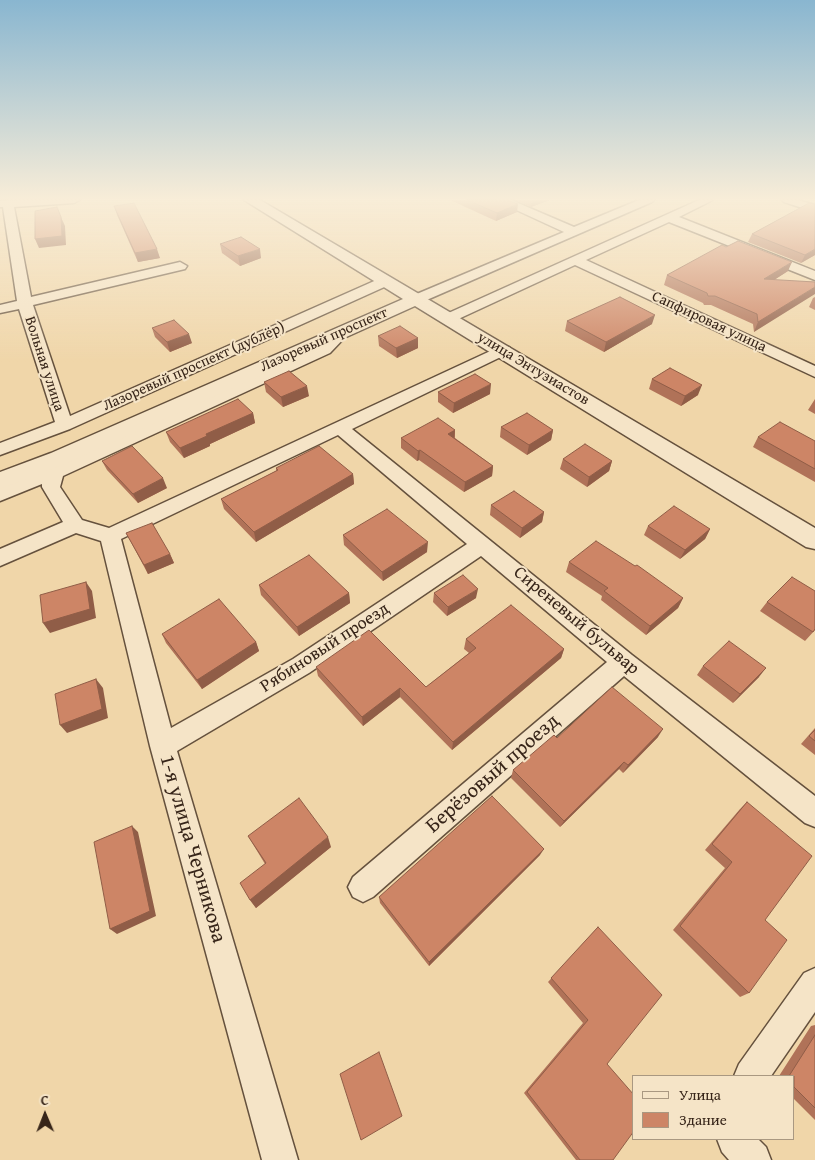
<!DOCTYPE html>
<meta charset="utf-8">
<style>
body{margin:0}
#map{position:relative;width:815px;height:1160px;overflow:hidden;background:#f0d6a9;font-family:"Gentium Book Plus",serif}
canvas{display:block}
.legend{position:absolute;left:632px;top:1075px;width:162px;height:65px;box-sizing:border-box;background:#f5e4c7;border:1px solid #a99881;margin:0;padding:6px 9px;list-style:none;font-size:15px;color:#372519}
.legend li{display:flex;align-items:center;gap:10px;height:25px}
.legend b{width:25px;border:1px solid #a99881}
.north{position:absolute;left:20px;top:1090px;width:50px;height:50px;-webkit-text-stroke:4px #f5e4c7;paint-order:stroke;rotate:359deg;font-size:14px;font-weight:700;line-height:20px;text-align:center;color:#372519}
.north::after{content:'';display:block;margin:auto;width:18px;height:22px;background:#372519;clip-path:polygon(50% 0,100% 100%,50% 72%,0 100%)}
</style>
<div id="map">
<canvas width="815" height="1160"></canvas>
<ul class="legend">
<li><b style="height:6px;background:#f5e4c7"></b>Улица</li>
<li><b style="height:14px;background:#cd8566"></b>Здание</li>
</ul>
<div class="north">С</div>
</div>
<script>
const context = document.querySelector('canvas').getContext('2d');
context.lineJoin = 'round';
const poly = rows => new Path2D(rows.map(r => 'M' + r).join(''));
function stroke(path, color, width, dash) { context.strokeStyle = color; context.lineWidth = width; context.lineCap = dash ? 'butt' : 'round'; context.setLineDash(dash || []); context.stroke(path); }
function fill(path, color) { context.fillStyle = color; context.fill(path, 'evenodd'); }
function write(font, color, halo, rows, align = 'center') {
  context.font = font + ' "Gentium Book Plus",serif'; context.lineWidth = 4; context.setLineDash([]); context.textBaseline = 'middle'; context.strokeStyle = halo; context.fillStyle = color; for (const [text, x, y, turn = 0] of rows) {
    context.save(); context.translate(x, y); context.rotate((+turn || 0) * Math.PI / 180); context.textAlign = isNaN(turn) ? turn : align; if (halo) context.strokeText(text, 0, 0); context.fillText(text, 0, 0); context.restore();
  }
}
const minor = poly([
 [19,200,80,200,74,203,14,207,31,297,180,262,187,266,185,269,33,305,70,416,381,278,391,278,393,281,391,284,70,429,0,455,0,443,55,422,19,309,0,313,0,305,17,301,3,207,0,207,0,201,19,200],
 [498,200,511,200,574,227,639,200,654,200,652,202,422,302,412,302,410,299,412,296,564,232,499,202,498,200],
 [699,200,713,200,679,217,815,271,815,280,669,222,586,260,815,366,815,377,575,265,454,321,444,321,442,318,444,315,699,200],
 [782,200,798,200,815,205,815,212,784,202,782,200],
 [343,328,348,329,350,332,330,353,63,476,60,487,82,520,109,528,499,347,509,347,512,350,509,353,352,429,632,655,815,796,815,827,805,823,624,676,373,897,363,902,353,897,348,887,353,877,607,662,481,556,309,673,177,751,298,1160,262,1160,150,746,101,541,76,533,0,566,0,549,63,522,42,487,42,484,0,501,0,487,48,468,320,347,338,329,343,328],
 [338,435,467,544,293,659,171,728,121,539,338,435],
 [815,968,815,1012,771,1076,734,1076,739,1064,804,973,815,968],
 [717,1139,758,1139,766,1147,771,1160,729,1160,722,1152,717,1139]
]);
const tertiary = poly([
 [244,200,260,200,815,528,815,549,806,547,415,306,67,463,0,489,0,472,51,453,403,299,244,200]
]);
stroke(minor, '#65513d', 3);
stroke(tertiary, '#65513d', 3);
fill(minor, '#f5e4c7');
fill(tertiary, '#f5e4c7');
fill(poly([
 [450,200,507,200,517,212,496,221],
 [515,200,550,200,531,207],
 [114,206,160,258,138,262,117,215],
 [752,234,815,255,801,263,748,242],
 [220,244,261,258,240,266,222,253],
 [788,271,774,280,815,282,754,332,753,324,711,305,704,305,703,303,664,285,667,275],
 [815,297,815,310,809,307,813,298],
 [567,321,652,324,604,352,565,331],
 [152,328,192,343,170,352,155,337],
 [378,336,418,338,418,348,397,358,379,346],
 [652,379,698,395,681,406,649,389],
 [264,382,309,396,283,407,266,392],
 [438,392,490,394,453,413,438,402],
 [815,399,815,414,808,410],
 [253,413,255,423,210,444,210,446,184,458,170,442,166,432],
 [501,427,553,430,551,440,527,455,500,437],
 [455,430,455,438,493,466,492,476,464,492,419,460,417,461,401,448,401,438],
 [758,437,815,441,815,482,753,447],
 [563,459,612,461,609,471,587,487,560,469],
 [102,461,167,488,138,503,107,470],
 [276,468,353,474,354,484,256,542,224,509,221,499,276,471],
 [491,505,544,512,542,522,520,538,490,515],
 [648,526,710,529,705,539,680,559,644,535],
 [126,533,170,554,174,563,148,574],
 [343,535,427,552,383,581,344,545],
 [569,562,683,598,678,608,646,635,601,600,602,596,566,572],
 [259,585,349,593,350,603,299,636,261,595],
 [815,591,815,630,805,641,760,611,767,602],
 [434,593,476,598,447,616,433,602],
 [162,634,256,642,259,651,202,689,166,643],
 [466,639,564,649,561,658,452,750,400,697,363,726,318,676,316,667,426,687,469,653,464,649],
 [703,666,759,677,733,703,697,675],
 [815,728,815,755,801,744],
 [658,737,623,773,619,769,560,827,511,778,513,770],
 [747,802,765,920,749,993,740,997,673,930,725,868,705,850,740,809],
 [248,836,331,847,256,908,250,900,265,864],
 [540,855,429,966,380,903,379,897],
 [598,927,607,1064,613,1160,576,1160,524,1093,583,1023,548,982],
 [815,1025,815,1120,794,1099,794,1076,779,1076,811,1026]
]), '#b07258');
fill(poly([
 [532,200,550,200,531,207],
 [518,204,517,212,496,221,497,213],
 [61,217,65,226,66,245,39,248,35,239],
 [157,249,160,258,138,262,135,253],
 [260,249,261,258,240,266,238,256],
 [815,249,815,255,801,263,805,255],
 [792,262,788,271,760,289,764,279],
 [815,287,815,294,754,332,758,322],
 [655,315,652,324,604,352,606,342],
 [189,334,192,343,170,352,167,342],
 [418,338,418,348,397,358,396,348],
 [491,384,490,394,453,413,454,403],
 [702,385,698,395,681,406,685,396],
 [307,386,309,396,283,407,281,397],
 [253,413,255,423,210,444,210,446,184,458,180,448,206,434],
 [455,430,454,440,448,434],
 [553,430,551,440,527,455,529,445],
 [420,450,419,460,417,461,418,451],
 [612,461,609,471,587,487,589,477],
 [493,466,492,476,464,492,465,482],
 [353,474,354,484,256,542,254,532],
 [163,478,167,488,138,503,133,494],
 [544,512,542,522,520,538,522,528],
 [710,529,705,539,680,559,685,550],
 [428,542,427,552,383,581,382,572],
 [170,554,174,563,148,574,144,565],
 [86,582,92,591,96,618,50,633,43,623],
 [478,589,476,598,447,616,448,607],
 [349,593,350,603,299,636,297,627],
 [683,598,678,608,646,635,650,626],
 [256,642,259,651,202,689,197,680],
 [564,649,561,658,452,750,453,742],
 [766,668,759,677,733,703,740,694],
 [96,679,103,688,108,718,67,733,60,725],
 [400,688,400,697,363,726,362,717],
 [663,729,658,737,623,773,628,765],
 [624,762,619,769,560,827,564,821],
 [132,826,138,832,156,916,117,934,110,929],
 [328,837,331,847,256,908,250,900],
 [544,849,540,855,429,966,429,962]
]), '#905d47');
const building = poly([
 [467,200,507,200,518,204,497,213,467,200],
 [134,203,157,249,135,253,114,206,134,203],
 [809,203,815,204,815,249,805,255,752,234,809,203],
 [57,207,61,217,62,236,35,239,35,211,57,207],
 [241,237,260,249,238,256,220,244,241,237],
 [738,241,792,262,764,279,815,282,815,287,758,322,757,314,715,296,708,296,707,293,667,275,722,245,726,247,738,241],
 [620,297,655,315,606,342,567,321,620,297],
 [174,320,189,334,167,342,152,328,174,320],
 [400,326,418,338,396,348,378,336,400,326],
 [670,368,702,385,685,396,652,379,670,368],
 [289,371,307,386,281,397,264,382,289,371],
 [475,374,491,384,454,403,438,392,475,374],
 [238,399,253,413,206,434,207,436,180,448,166,432,238,399],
 [527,413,553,430,529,445,501,427,527,413],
 [438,418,455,430,448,434,493,466,465,482,420,450,418,451,401,438,438,418],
 [780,422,815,441,815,469,758,437,780,422],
 [585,444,612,461,589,477,563,459,585,444],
 [132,446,163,478,133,494,102,461,132,446],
 [319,446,353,474,254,532,221,499,278,470,276,468,319,446],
 [514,491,544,512,522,528,491,505,514,491],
 [674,506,710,529,685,550,648,526,674,506],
 [387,509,428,542,382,572,343,535,387,509],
 [152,523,170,554,144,565,126,533,152,523],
 [596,541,635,566,637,565,683,598,650,626,604,591,608,588,569,562,596,541],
 [309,555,349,593,297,627,259,585,309,555],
 [463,575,478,589,448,607,434,593,463,575],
 [792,577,815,591,815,629,813,632,767,602,792,577],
 [86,582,90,609,43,623,40,595,86,582],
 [219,599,256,642,197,680,162,634,219,599],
 [511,605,564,649,453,742,400,688,362,717,316,667,369,630,426,687,476,648,466,639,511,605],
 [729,641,766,668,740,694,703,666,729,641],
 [96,679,102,709,60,725,55,694,96,679],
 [612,687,663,729,628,765,624,762,564,821,513,770,554,735,557,738,612,687],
 [815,730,815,741,809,736,815,730],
 [492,796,544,849,429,962,379,897,492,796],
 [299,798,328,837,250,900,240,883,266,863,248,836,299,798],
 [747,802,812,856,765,920,787,940,749,993,680,926,732,862,712,844,747,802],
 [132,826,150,911,110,929,94,842,132,826],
 [598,927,662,995,607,1064,634,1095,634,1131,613,1160,580,1160,527,1092,588,1020,551,978,598,927],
 [815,1035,815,1108,794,1087,794,1076,789,1076,815,1035],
 [379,1052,402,1116,361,1140,340,1074,379,1052]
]);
fill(building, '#cd8566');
stroke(building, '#905d47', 1);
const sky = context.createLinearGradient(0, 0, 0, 362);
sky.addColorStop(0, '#89b6d0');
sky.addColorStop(0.55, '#f8edd8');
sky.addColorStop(1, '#f8edd800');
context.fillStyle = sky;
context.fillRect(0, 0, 815, 362);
write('15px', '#372519', '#f5e4c7', [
 ["Сапфировая улица",709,322,25],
 ["Лазоревый проспект",324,340,-24],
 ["Вольная улица",44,364,72],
 ["Лазоревый проспект (дублёр)",194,367,-24],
 ["улица Энтузиастов",533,369,31]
]);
write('18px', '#372519', '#f5e4c7', [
 ["Сиреневый бульвар",576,621,40],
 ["Рябиновый проезд",325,648,-33]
]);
write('21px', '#372519', '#f5e4c7', [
 ["Берёзовый проезд",493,774,-41],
 ["1-я улица Черникова",192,849,74]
]);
</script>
